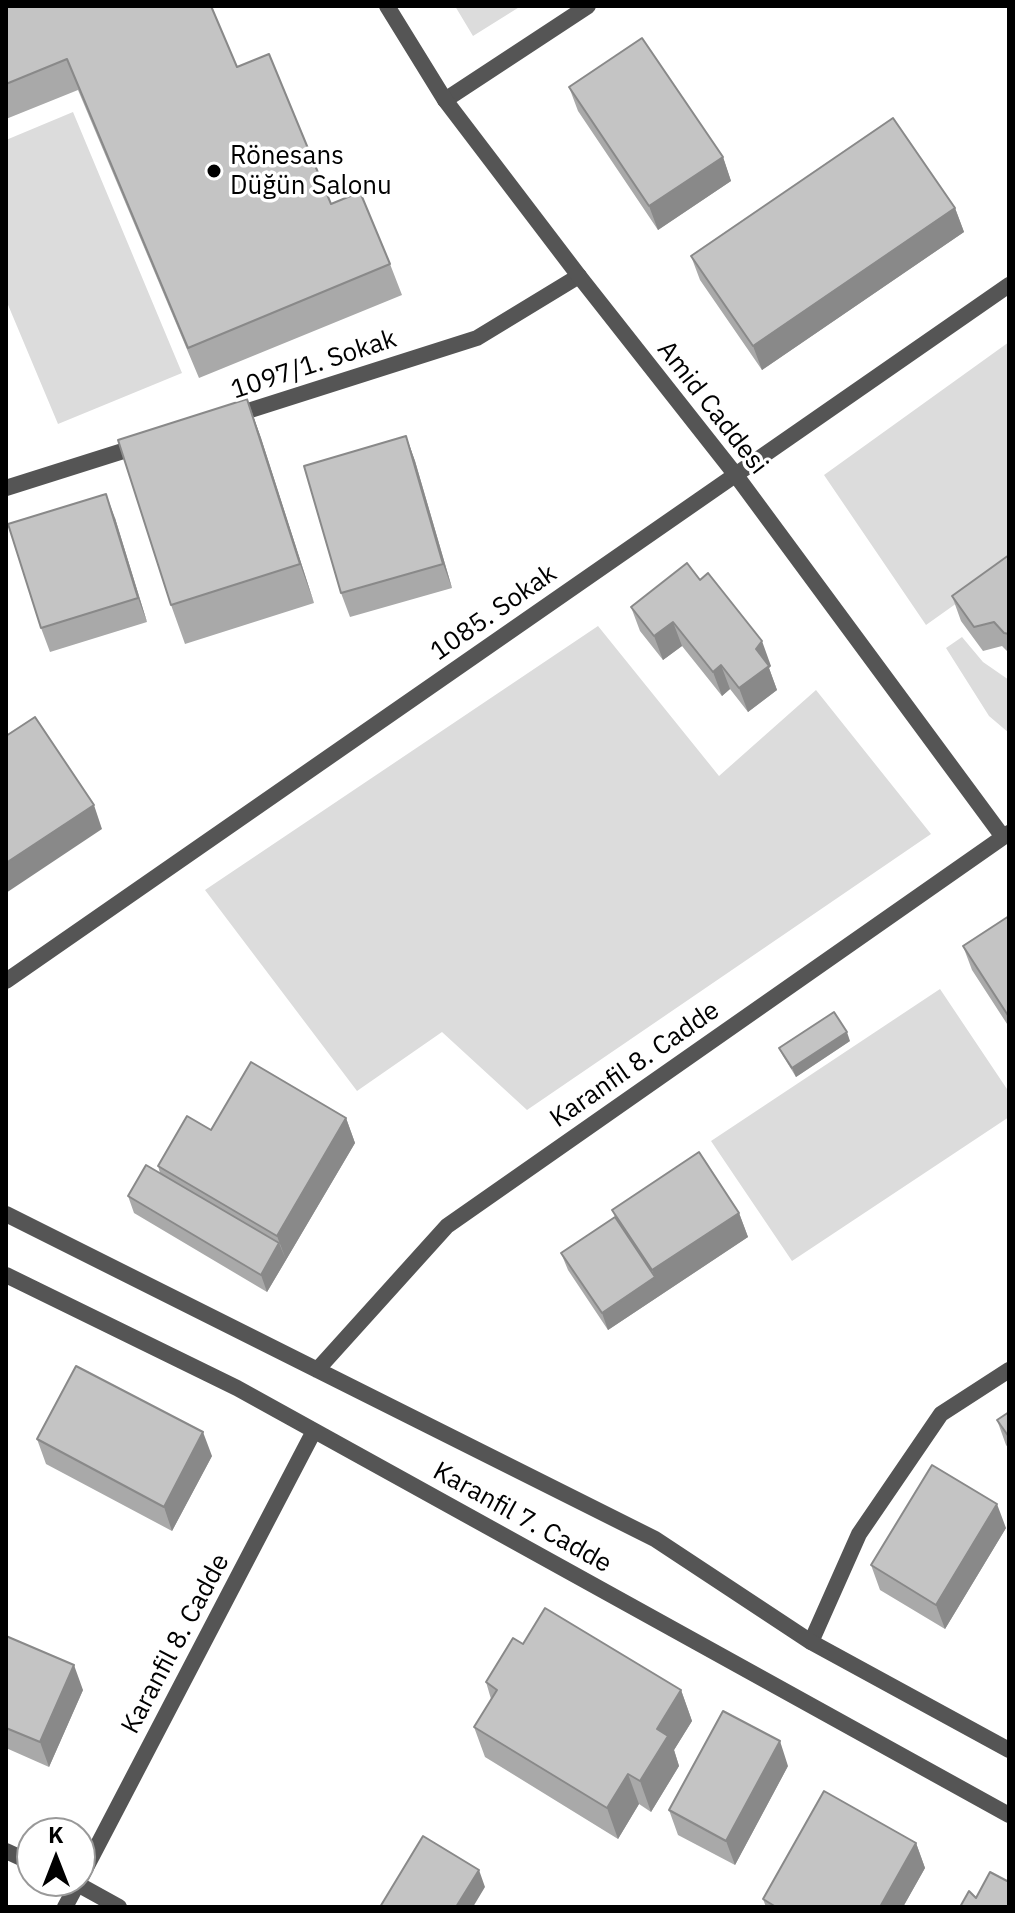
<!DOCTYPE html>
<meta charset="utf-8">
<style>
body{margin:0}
#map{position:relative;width:1015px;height:1913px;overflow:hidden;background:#fff;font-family:"IBM Plex Sans",sans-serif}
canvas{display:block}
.frame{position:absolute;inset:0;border:8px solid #000;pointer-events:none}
.north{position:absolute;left:16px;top:1817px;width:80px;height:80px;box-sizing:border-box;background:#fff;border:2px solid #999;border-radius:50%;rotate:0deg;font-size:22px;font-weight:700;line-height:32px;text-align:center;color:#000}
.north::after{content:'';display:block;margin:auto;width:28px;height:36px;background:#000;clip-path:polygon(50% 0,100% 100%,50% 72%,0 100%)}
</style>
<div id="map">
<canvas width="1015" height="1913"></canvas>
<div class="frame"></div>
<div class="north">K</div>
</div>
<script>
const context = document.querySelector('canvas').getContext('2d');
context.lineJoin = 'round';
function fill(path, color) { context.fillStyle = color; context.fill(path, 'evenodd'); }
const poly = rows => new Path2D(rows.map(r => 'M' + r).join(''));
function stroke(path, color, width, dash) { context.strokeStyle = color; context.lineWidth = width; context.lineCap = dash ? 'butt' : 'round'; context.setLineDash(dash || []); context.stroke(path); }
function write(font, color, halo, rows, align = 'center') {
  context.font = font + ' "IBM Plex Sans",sans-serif'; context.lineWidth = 7; context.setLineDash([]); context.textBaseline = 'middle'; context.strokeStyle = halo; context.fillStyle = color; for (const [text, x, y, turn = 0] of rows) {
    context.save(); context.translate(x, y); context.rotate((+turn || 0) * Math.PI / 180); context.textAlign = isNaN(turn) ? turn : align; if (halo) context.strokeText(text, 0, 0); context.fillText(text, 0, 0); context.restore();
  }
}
fill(poly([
 [455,6,521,6,473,36],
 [73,112,182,373,58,424,6,300,6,140],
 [1009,342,1009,566,926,625,824,475],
 [598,626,719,776,816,690,931,834,527,1110,442,1032,357,1091,205,890],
 [962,637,983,662,1009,680,1009,733,989,716,946,648],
 [940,989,1009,1092,1009,1117,792,1261,711,1141]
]), '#dcdcdc');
stroke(poly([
 [445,100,588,6],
 [232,416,477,338,579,276],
 [6,488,142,445],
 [6,981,1009,285],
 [811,1642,859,1534,941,1414,1009,1370],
 [6,1851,32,1863],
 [72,1881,119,1907]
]), '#555', 16);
stroke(poly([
 [387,6,445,100,579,276,735,474,1003,837],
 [6,1214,655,1539,811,1642,1009,1750],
 [6,1275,237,1388,1009,1815],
 [317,1370,447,1226,1009,833],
 [80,1879,314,1431],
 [65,1907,79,1881]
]), '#555', 16);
fill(poly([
 [6,6,237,67,331,204,390,264,402,295,199,378,78,90,6,119],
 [569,87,723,157,731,181,658,230,578,111],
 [955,208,964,232,762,370,700,280,691,256],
 [247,399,261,438,314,603,185,644,171,605],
 [406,436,415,461,452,588,350,617,341,593],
 [115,518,147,622,50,652,41,628],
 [1009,555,1009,653,1002,646,983,651,961,621,952,596],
 [700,580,771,666,769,668,777,690,748,712,730,689,722,696,682,646,663,660,640,631,631,607],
 [1009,916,1009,1027,972,970,963,946],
 [850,1041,796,1077,783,1056,779,1048],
 [346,1118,355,1143,267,1292,134,1213,128,1196,160,1173,158,1166,211,1130],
 [612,1210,739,1213,748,1237,608,1330,568,1270,561,1253,615,1217],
 [1009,1412,1009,1449,1006,1445,997,1420],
 [37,1439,212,1456,172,1531,46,1464],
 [1006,1528,945,1629,880,1590,871,1565],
 [6,1636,83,1690,49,1767,6,1748],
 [523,1644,681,1690,692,1721,674,1750,679,1766,651,1812,639,1804,618,1839,485,1757,474,1727,491,1699,486,1682],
 [788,1766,735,1865,678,1835,669,1810],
 [916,1843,925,1868,903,1907,766,1907,763,1899]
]), '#a9a9a9');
fill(poly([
 [723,157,731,181,658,230,649,206],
 [955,208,964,232,762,370,753,346],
 [247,399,261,438,314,603,300,564],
 [406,436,415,461,452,588,443,564],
 [106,494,115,518,147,622,138,598],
 [673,622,682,646,663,660,654,636],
 [762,641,771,666,769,668,777,690,748,712,739,688,756,649],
 [721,665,730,689,722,696,713,672],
 [94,805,102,829,6,893,6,863],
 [847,1032,850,1041,796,1077,792,1068],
 [346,1118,355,1143,286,1260,277,1236],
 [739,1213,748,1237,608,1330,602,1313,655,1277,652,1270],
 [279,1243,286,1260,267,1292,261,1275],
 [203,1432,212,1456,172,1531,164,1507],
 [997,1504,1006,1528,945,1629,936,1605],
 [74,1665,83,1690,49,1767,40,1742],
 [681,1690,692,1721,674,1750,679,1766,651,1812,640,1781,657,1729],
 [780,1741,788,1766,735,1865,726,1841],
 [628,1774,639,1804,618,1839,607,1808],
 [916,1843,925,1868,903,1907,880,1907],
 [479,1870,485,1887,473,1907,456,1907]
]), '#898989');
const building = poly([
 [6,6,211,6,237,67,269,54,331,204,360,192,390,264,188,348,67,59,6,84,6,6],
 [642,38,723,157,649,206,569,87,642,38],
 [893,118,955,208,753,346,691,256,893,118],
 [247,399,300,564,171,605,118,440,247,399],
 [406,436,443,564,341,593,304,466,406,436],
 [106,494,138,598,41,628,8,524,106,494],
 [1009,555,1009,634,1004,633,994,622,974,627,952,596,1009,555],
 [687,563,700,580,708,573,762,641,756,649,769,666,739,688,721,665,713,672,673,622,654,636,631,607,687,563],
 [35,717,94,805,6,863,6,736,35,717],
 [1009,916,1009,1017,963,946,1009,916],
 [834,1012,847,1032,792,1068,779,1048,834,1012],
 [251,1062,346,1118,277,1236,158,1166,187,1116,211,1130,251,1062],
 [699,1152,739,1213,652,1270,612,1210,699,1152],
 [146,1165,279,1243,261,1275,128,1196,146,1165],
 [615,1217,655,1277,602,1313,561,1253,615,1217],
 [76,1366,203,1432,164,1507,37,1439,76,1366],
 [1009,1412,1009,1437,997,1420,1009,1412],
 [932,1465,997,1504,936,1605,871,1565,932,1465],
 [545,1608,681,1690,657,1729,668,1736,640,1781,628,1774,607,1808,474,1727,497,1690,486,1682,513,1638,523,1644,545,1608],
 [6,1636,74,1665,40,1742,6,1728,6,1636],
 [723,1711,780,1741,726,1841,669,1810,723,1711],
 [824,1791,916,1843,880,1907,776,1907,763,1899,824,1791],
 [423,1836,479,1870,456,1907,380,1907,423,1836],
 [990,1872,1009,1882,1009,1907,960,1907,969,1891,976,1898,990,1872]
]);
fill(building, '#c4c4c4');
stroke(building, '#898989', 2);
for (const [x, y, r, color] of [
 [214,171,8,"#000"]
]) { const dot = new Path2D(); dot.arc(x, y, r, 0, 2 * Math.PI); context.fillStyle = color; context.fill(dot); stroke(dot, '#fff', 3); }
write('26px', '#000', '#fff', [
 ["Rönesans",230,156],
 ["Düğün Salonu",230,186]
], 'left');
write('26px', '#000', '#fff', [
 ["1097/1. Sokak",314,365,-18],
 ["Amid Caddesi",712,408,52],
 ["1085. Sokak",494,613,-35],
 ["Karanfil 8. Cadde",635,1065,-35],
 ["Karanfil 7. Cadde",522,1518,29],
 ["Karanfil 8. Cadde",176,1644,-62]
]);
</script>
